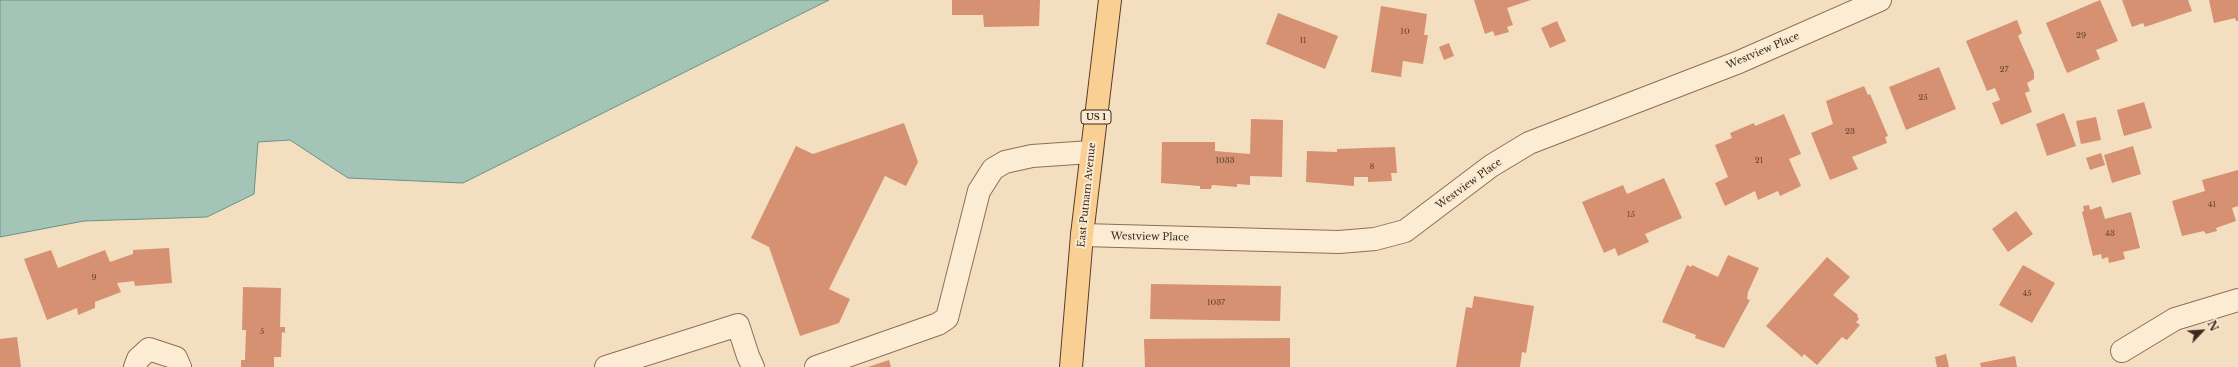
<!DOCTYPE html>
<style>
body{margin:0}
#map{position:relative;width:2238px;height:367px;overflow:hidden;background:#f3dec0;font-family:"Libre Baskerville",serif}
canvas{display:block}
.north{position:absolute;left:2182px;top:311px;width:40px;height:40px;-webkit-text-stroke:3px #f9e9d0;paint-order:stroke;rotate:65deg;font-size:11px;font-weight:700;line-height:16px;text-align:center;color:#3c281c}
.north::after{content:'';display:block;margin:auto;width:14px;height:18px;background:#3c281c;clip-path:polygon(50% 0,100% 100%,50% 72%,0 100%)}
</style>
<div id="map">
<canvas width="2238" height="367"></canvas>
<div class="north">N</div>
</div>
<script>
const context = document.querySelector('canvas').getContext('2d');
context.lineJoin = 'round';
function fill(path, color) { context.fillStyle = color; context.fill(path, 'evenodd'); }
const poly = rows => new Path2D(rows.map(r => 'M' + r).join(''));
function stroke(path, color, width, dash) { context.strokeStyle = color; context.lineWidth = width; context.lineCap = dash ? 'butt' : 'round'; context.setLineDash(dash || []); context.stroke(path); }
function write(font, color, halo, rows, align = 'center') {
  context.font = font + ' "Libre Baskerville",serif'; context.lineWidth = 4; context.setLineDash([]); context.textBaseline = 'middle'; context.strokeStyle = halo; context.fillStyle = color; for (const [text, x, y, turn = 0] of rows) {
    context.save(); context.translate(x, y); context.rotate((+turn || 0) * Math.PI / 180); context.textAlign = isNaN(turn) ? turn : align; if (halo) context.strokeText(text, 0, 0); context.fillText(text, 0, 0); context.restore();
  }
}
const water = poly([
 [0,0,829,0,463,183,348,178,290,140,258,142,254,194,207,217,84,221,0,237,0,0]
]);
fill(water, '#a3c4b7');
stroke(water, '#699384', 1);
fill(poly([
 [952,0,1040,0,1039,26,984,27,983,15,952,15],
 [1474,0,1531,0,1507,8,1513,25,1507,27,1509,32,1495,36,1493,31,1485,34],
 [2100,0,2118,41,2096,50,2100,59,2067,73,2046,23],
 [2122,0,2188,0,2192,11,2145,27,2143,23,2132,27],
 [2209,0,2238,0,2238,21,2236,21,2235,18,2214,23],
 [1381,6,1427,14,1424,35,1428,35,1423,64,1403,61,1401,77,1371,72],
 [1278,13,1338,36,1325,69,1266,44],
 [2017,20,2022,33,2018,36,2034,72,2034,79,2027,83,2030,91,2025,93,2032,112,2001,125,1992,103,2000,100,1995,88,1987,91,1966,41],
 [1557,21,1566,41,1550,48,1541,28],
 [1449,43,1454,56,1444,60,1439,47],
 [1939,67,1956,109,1906,130,1889,87],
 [1864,86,1868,95,1870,94,1888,136,1885,137,1887,143,1852,157,1858,169,1830,180,1811,133,1833,124,1826,101],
 [2144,102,2152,128,2124,136,2117,110],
 [2064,113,2076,146,2047,156,2036,124],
 [1784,114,1801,154,1789,159,1801,186,1780,196,1778,191,1758,200,1755,191,1725,206,1715,183,1728,177,1715,145,1732,138,1730,133,1754,123,1755,126],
 [2096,117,2101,140,2081,144,2076,121],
 [1251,119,1283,120,1282,177,1250,176,1250,185,1237,184,1237,187,1212,185,1211,189,1200,189,1200,186,1161,183,1162,142,1215,142,1215,151,1250,154],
 [904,123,918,162,906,186,885,176,829,289,850,299,839,323,800,336,769,247,751,238,796,146,813,154],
 [2133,146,2141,174,2112,183,2104,155],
 [1395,147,1397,173,1391,173,1392,181,1368,182,1368,177,1354,177,1354,186,1306,182,1307,151,1337,152,1337,149],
 [2101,153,2105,165,2090,170,2086,158],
 [2238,170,2238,206,2232,208,2236,221,2216,228,2217,231,2206,234,2204,231,2182,236,2172,201,2205,191,2202,180],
 [1664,178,1682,218,1645,234,1649,242,1618,256,1615,248,1604,253,1582,202,1623,185,1627,194],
 [2089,205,2090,210,2101,206,2105,219,2131,212,2140,248,2123,252,2125,259,2109,263,2108,257,2102,259,2101,254,2093,256,2082,212,2084,211,2083,206],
 [2016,211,2033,234,2008,252,1992,229],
 [169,248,172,283,135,286,134,281,117,283,121,292,95,302,95,308,78,315,77,308,47,320,24,259,51,250,58,268,105,250,110,262,133,254,133,250],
 [1728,255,1759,268,1748,292,1747,299,1750,300,1724,348,1695,338,1696,335,1662,322,1687,265,1691,267,1692,265,1718,277],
 [1827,257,1850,277,1833,295,1858,315,1857,316,1859,319,1856,322,1860,325,1847,340,1842,337,1817,365,1804,354,1802,357,1766,326],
 [2023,265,2055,283,2032,323,1999,305],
 [1151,284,1281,286,1280,321,1150,319],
 [243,287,281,288,280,327,285,327,285,333,282,332,281,357,274,357,274,367,241,367,241,360,245,360,246,330,242,330],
 [1474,296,1534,306,1526,353,1522,352,1520,367,1456,367,1466,307,1472,308],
 [17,337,21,367,0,367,0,339],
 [1290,338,1290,367,1145,367,1144,339],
 [1946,354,1949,367,1937,367,1935,357],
 [2015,356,2017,367,1981,367,1980,363],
 [889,360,891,367,868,367]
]), '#d59172');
const minor = poly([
 [1082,235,1339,242,1375,239,1405,231,1491,166,1529,143,1739,62,1880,0],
 [2122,351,2175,319,2238,300],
 [135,367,138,359,149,349,176,358,180,367],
 [606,367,738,325,748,356,753,367],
 [816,367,938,324,947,318,979,191,993,169,1005,162,1032,156,1091,152]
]);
const major = poly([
 [1071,367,1082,235,1110,0]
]);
stroke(minor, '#8e6e56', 24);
stroke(major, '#5b3c2b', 24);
stroke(minor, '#fcecd4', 22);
stroke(major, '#facf94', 22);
write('8px', '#624232', null, [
 ["10",1405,32],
 ["29",2081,36],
 ["11",1303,41],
 ["27",2004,70],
 ["25",1923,98],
 ["23",1850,132],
 ["1033",1225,161],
 ["21",1759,161],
 ["8",1372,167],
 ["41",2212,205],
 ["15",1631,215],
 ["43",2110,234],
 ["9",94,278],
 ["45",2027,294],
 ["1037",1216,303],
 ["5",262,332]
]);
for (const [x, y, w] of [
 [1096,117,30]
]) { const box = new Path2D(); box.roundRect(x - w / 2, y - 7, w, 14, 3); context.fillStyle = '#f9e9d0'; context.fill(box); stroke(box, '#3c281c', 1); }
write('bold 9px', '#3c281c', null, [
 ["US 1",1096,117]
]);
write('10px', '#3c281c', '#f9e9d0', [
 ["Westview Place",1763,51,-23],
 ["Westview Place",1469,184,-36],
 ["East Putnam Avenue",1087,195,-84],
 ["Westview Place",1150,237,1]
]);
</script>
